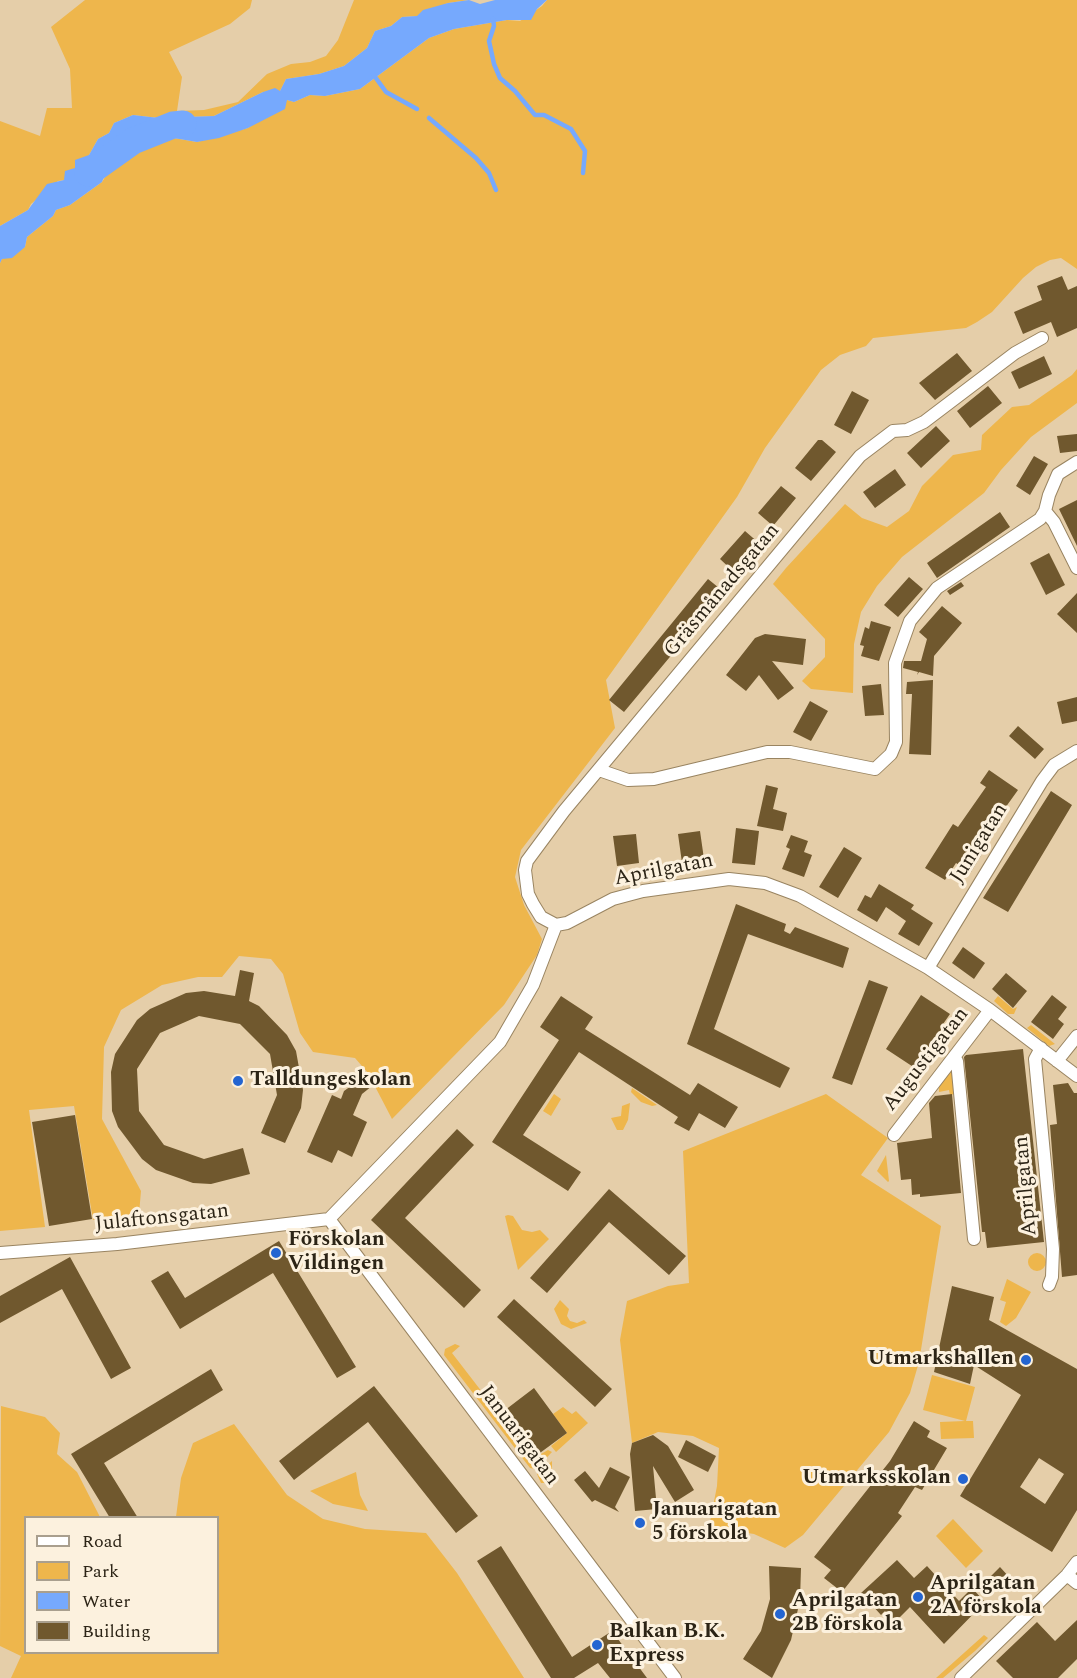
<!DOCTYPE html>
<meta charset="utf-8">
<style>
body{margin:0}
#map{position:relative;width:1077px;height:1678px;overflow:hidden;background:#e5cea9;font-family:Spectral,serif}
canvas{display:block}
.legend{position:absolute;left:24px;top:1516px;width:195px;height:138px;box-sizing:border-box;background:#fcf1de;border:2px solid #a99f8e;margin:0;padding:8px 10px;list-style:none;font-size:18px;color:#2c2416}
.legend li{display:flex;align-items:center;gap:12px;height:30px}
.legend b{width:30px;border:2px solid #a99f8e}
</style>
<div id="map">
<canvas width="1077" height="1678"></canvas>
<ul class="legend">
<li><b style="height:8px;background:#fff"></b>Road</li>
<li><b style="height:16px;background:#eeb64c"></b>Park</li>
<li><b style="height:16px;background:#76a9fd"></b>Water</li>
<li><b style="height:16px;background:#70582e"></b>Building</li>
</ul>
</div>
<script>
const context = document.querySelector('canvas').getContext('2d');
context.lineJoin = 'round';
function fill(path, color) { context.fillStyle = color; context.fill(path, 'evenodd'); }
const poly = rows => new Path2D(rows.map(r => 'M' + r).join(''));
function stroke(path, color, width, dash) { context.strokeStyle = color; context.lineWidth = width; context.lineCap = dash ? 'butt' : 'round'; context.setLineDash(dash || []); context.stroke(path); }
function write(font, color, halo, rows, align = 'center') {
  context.font = font + ' Spectral,serif'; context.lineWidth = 6; context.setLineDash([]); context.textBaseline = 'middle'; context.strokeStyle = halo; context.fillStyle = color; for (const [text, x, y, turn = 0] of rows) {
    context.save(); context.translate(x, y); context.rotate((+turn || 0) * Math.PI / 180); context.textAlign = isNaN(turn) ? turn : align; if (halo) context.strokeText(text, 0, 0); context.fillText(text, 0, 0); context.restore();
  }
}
fill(poly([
 [85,0,252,0,250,8,230,24,169,52,182,77,177,111,204,110,238,102,267,74,291,64,310,62,326,56,338,40,354,0,469,0,448,3,418,16,402,17,391,26,375,31,367,48,344,66,319,74,286,79,280,91,263,92,214,116,159,118,133,115,114,123,109,133,98,139,89,155,64,180,58,181,31,204,28,210,0,226,0,121,40,136,47,108,72,108,70,69,51,27],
 [547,0,1077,0,1077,269,1061,258,1050,260,1036,267,1023,278,992,312,977,322,966,328,873,338,866,346,840,355,821,370,765,448,737,497,606,680,615,728,521,850,515,877,524,905,542,939,537,955,504,1005,392,1119,368,1073,355,1058,313,1052,300,1033,283,974,271,959,239,956,222,977,198,977,162,985,121,1010,104,1047,102,1119,141,1191,139,1214,93,1220,74,1106,29,1110,45,1227,0,1231,0,263,2,259,25,247,27,237,53,216,56,210,70,205,102,182,117,158,120,145,129,138,144,133,197,142,248,128,287,100,294,102,310,95,325,96,360,89,429,38,454,29,507,20,520,21,542,6],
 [1077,369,1077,403,1031,437,1001,470,984,493,902,557,877,586,861,612,854,644,853,693,811,689,802,681,825,657,825,639,773,584,786,568,845,504,862,518,887,527,909,511,922,486,953,455,981,450,982,435,1012,407,1029,405,1072,375],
 [998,996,1013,1009,1017,1007,1014,1014,1008,1014,994,1001],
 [1031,1025,1055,1044,1049,1046,1027,1028],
 [949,1072,952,1072,955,1094,950,1095,949,1090,939,1092,939,1085],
 [632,1088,657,1105,652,1106,641,1102,631,1092],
 [554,1094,561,1099,551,1116,543,1111],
 [826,1094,888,1138,861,1175,941,1226,919,1362,910,1393,889,1432,803,1535,785,1548,754,1534,709,1527,717,1486,719,1448,693,1436,658,1432,632,1443,620,1340,627,1301,668,1286,689,1283,683,1151],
 [630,1103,628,1120,623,1130,617,1130,611,1118,621,1116,622,1106],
 [886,1155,889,1181,888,1182,877,1171],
 [508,1215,513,1216,522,1230,532,1232,540,1230,549,1239,518,1270,505,1216],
 '1028 1262a9 9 0 1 1 18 0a9 9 0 1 1-18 0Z',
 [1007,1279,1031,1292,1016,1318,1006,1326,1000,1322,1006,1302,1000,1300],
 [560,1300,569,1309,567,1316,570,1321,577,1323,584,1320,587,1323,571,1329,561,1324,554,1309],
 [455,1344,460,1346,452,1353,499,1414,496,1417,529,1461,548,1450,552,1452,536,1469,530,1468,444,1355,445,1349],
 [932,1375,975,1387,966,1421,973,1421,974,1438,941,1439,940,1422,965,1421,923,1410],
 [1,1406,45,1417,60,1433,57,1454,77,1472,100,1517,26,1518,26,1652,218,1652,218,1518,176,1517,181,1478,193,1443,234,1424,287,1495,323,1519,365,1529,426,1533,457,1573,524,1678,11,1678,21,1656,0,1646],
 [563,1407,572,1414,576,1411,588,1423,556,1452,551,1446,567,1433,553,1414],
 [552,1461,552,1477,544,1483,541,1483,537,1474],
 [356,1472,360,1495,368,1511,333,1504,310,1491],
 [953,1519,983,1551,966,1568,936,1536],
 [984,1635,988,1638,975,1651,943,1678,936,1678]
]), '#eeb64c');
fill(poly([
 [469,0,480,4,495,0,547,0,537,9,531,20,507,20,454,29,429,38,360,89,325,96,310,95,294,102,287,100,285,109,248,128,219,138,197,142,144,133,129,138,120,145,111,171,105,174,102,182,70,205,56,210,53,216,27,237,25,247,12,258,2,259,0,263,0,226,28,210,47,184,64,180,65,171,75,168,75,160,89,155,98,139,109,133,114,123,133,115,159,118,214,116,263,92,275,88,280,91,286,79,319,74,344,66,367,48,375,31,391,26,402,17,417,16,423,10,448,3]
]), '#76a9fd');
stroke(poly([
 [493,19,494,26,489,41,494,64,500,78,515,91,535,115,544,115,571,129,585,151,583,173],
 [373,74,386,92,417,109],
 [429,118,476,158,489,173,496,190]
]), '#76a9fd', 4.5);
stroke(poly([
 [88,173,133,141,173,125,183,124]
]), '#76a9fd', 27);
fill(poly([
 [1062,276,1068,290,1077,286,1077,328,1057,337,1051,322,1023,334,1014,312,1042,300,1037,286],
 [957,353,972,371,935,400,919,383],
 [1044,356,1052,374,1019,389,1011,372],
 [988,386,1002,403,970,428,957,411],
 [852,391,869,400,851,434,834,425],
 [936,426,950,441,921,468,907,453],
 [1077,434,1077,451,1060,453,1057,436],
 [818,440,822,440,836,452,811,481,795,468],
 [1034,456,1048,464,1030,495,1016,486],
 [895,469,906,485,875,508,863,492],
 [781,486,796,498,773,526,758,513],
 [1077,500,1077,546,1059,509],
 [1000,512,1010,527,937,578,927,563],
 [745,531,760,544,735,573,720,559],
 [1049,553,1065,585,1046,595,1030,563],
 [909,577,923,589,898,617,884,605],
 [708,579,724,592,624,712,609,700],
 [961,582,964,586,950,595,947,591],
 [1077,593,1077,633,1057,614],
 [942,606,962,623,934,656,933,676,919,672,917,675,918,672,903,668,904,661,921,661,927,639,919,632],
 [871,621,891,627,879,661,861,656,864,646,860,645,865,627,869,629],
 [765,634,806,639,803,665,772,661,794,688,778,700,759,675,746,691,726,675,755,638],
 [933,680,931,755,909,754,912,694,906,694,907,682],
 [881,684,884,715,865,716,862,686],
 [1077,697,1077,721,1062,724,1057,702],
 [810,701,828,711,811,741,793,732],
 [1018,726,1044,749,1035,759,1009,736],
 [989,770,1018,790,975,850,982,854,971,872,956,863,945,880,925,868,953,824,958,827,986,787,980,783],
 [766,785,778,788,773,809,787,813,783,831,757,826],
 [1051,791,1072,805,1008,912,983,898],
 [736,828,759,831,755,865,732,863],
 [700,831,705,866,683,870,678,834],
 [636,834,639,863,617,866,613,836],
 [791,835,808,841,804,852,812,855,804,877,782,869,790,849,786,847],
 [844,847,862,858,838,898,819,887],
 [879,884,914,905,911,909,933,923,919,946,898,934,906,921,886,907,877,922,857,910,865,895,871,898],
 [736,904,786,924,784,931,790,934,795,927,849,948,843,968,748,934,714,1029,790,1068,780,1088,687,1044],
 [963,947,985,963,974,979,952,963],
 [240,970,254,973,249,1001,259,1006,287,1035,296,1051,303,1090,301,1108,285,1143,261,1133,277,1095,270,1054,240,1024,199,1016,160,1033,137,1069,139,1111,164,1145,204,1159,243,1148,250,1174,211,1184,193,1183,156,1170,142,1159,118,1127,112,1111,111,1072,115,1054,137,1020,150,1009,186,993,204,991,235,996],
 [1006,973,1027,991,1013,1008,992,989],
 [869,980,888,987,852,1085,832,1078],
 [921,995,950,1014,941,1027,948,1033,948,1037,924,1074,886,1049],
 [1052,995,1067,1007,1058,1019,1064,1024,1053,1039,1031,1022],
 [561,996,593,1017,585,1029,690,1095,698,1083,738,1107,725,1128,699,1113,689,1131,674,1123,678,1117,579,1052,523,1135,581,1172,568,1191,492,1142,559,1040,540,1027],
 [1023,1049,1044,1242,987,1248,985,1232,982,1232,964,1057,966,1055],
 [365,1076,372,1086,362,1094,353,1115,367,1122,352,1157,338,1150,332,1163,307,1152,332,1095,341,1099,344,1091],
 [1068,1083,1074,1093,1077,1093,1077,1275,1062,1277,1050,1125,1057,1124,1053,1085],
 [952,1094,961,1193,920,1197,920,1194,912,1195,911,1179,901,1180,897,1143,932,1138,929,1103,935,1096],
 [75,1115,92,1219,49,1226,32,1122],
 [457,1129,474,1145,405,1218,481,1290,464,1308,371,1220],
 [609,1189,686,1256,669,1275,609,1222,547,1293,530,1278],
 [279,1241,356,1367,337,1378,273,1273,180,1329,151,1281,168,1271,185,1298],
 [70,1257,131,1368,111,1379,62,1289,0,1323,0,1296],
 [952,1286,994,1297,989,1320,1077,1369,1077,1510,1052,1552,960,1496,1021,1395,974,1365,970,1384,934,1372],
 [1039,1458,1064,1474,1045,1504,1020,1487],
 [514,1299,612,1389,595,1407,497,1317],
 [211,1369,223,1390,104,1463,138,1518,110,1518,71,1454],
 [374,1386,478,1516,456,1533,368,1422,294,1480,279,1461],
 [534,1388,567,1433,529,1461,496,1417],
 [914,1421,930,1431,927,1437,947,1448,922,1490,915,1487,898,1513,902,1516,842,1592,824,1578,831,1570,814,1557,890,1461],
 [653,1435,668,1446,694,1490,675,1502,653,1466,657,1509,635,1511,630,1454,632,1443],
 [686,1440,716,1456,708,1472,678,1457],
 [610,1467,630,1477,615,1507,619,1512,595,1500,592,1502,574,1480,585,1471,599,1488],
 [501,1546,572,1657,612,1631,647,1678,610,1678,598,1663,574,1678,551,1678,477,1561],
 [897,1560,914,1578,927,1566,959,1601,972,1588,985,1602,944,1644,910,1607,895,1622,885,1611,881,1615,861,1593],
 [769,1566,801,1568,800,1600,791,1640,772,1678,743,1659,761,1631,770,1599],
 [1000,1567,1010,1578,1002,1586,991,1576],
 [1077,1620,1077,1659,1058,1678,1013,1678,996,1661,1037,1622,1055,1641]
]), '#70582e');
const street = poly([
 [1045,511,1054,522,1077,568],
 [599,770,628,780,654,779,767,752,790,752,875,769,891,754,896,742,895,663,910,621,937,588,1040,519,1045,511,1049,495,1058,474,1077,462],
 [556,925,541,917,533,904,528,894,525,870,527,861,564,811,860,456,893,431,907,430,924,422,1015,353,1042,338],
 [556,925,567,923,613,899,643,891,729,879,765,883,800,896,928,968,990,1010,1077,1076],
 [928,968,1042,781,1054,765,1077,751],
 [1041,1048,1035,1059,1053,1249,1052,1277,1049,1285],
 [953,1059,957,1061,974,1239],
 [1057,1061,1077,1036],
 [894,1135,990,1010],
 [329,1219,675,1678],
 [329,1219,500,1042,533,985,556,925],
 [0,1253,117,1244,329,1219],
 [1067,1575,1077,1583],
 [961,1678,1067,1575,1077,1562]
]);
stroke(street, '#998461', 14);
stroke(street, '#fff', 12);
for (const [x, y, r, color] of [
 [238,1081,6,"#2465d1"],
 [276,1253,6,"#2465d1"],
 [1026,1360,6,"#2465d1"],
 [963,1479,6,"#2465d1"],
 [640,1523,6,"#2465d1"],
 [918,1597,6,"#2465d1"],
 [780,1614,6,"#2465d1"],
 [597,1645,6,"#2465d1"]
]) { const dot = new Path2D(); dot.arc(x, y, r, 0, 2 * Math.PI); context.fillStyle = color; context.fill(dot); stroke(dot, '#fcf1de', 2); }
write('21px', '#2c2416', '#fcf1de', [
 ["Gräsmånadsgatan",723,591,-50],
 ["Junigatan",980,844,-58],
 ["Aprilgatan",664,871,-11],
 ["Augustigatan",927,1060,-52],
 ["Aprilgatan",1027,1186,-95],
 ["Julaftonsgatan",162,1219,-6],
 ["Januarigatan",518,1436,53]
]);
write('bold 21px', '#2c2416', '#fcf1de', [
 ["Talldungeskolan",250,1081],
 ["Förskolan",288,1241],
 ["Vildingen",288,1265],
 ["Utmarkshallen",1014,1360,"right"],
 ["Utmarksskolan",951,1479,"right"],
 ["Januarigatan",652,1511],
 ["5 förskola",652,1535],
 ["Aprilgatan",930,1585],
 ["2A förskola",930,1609],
 ["Aprilgatan",792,1602],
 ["2B förskola",792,1626],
 ["Balkan B.K.",609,1633],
 ["Express",609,1657]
], 'left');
</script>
